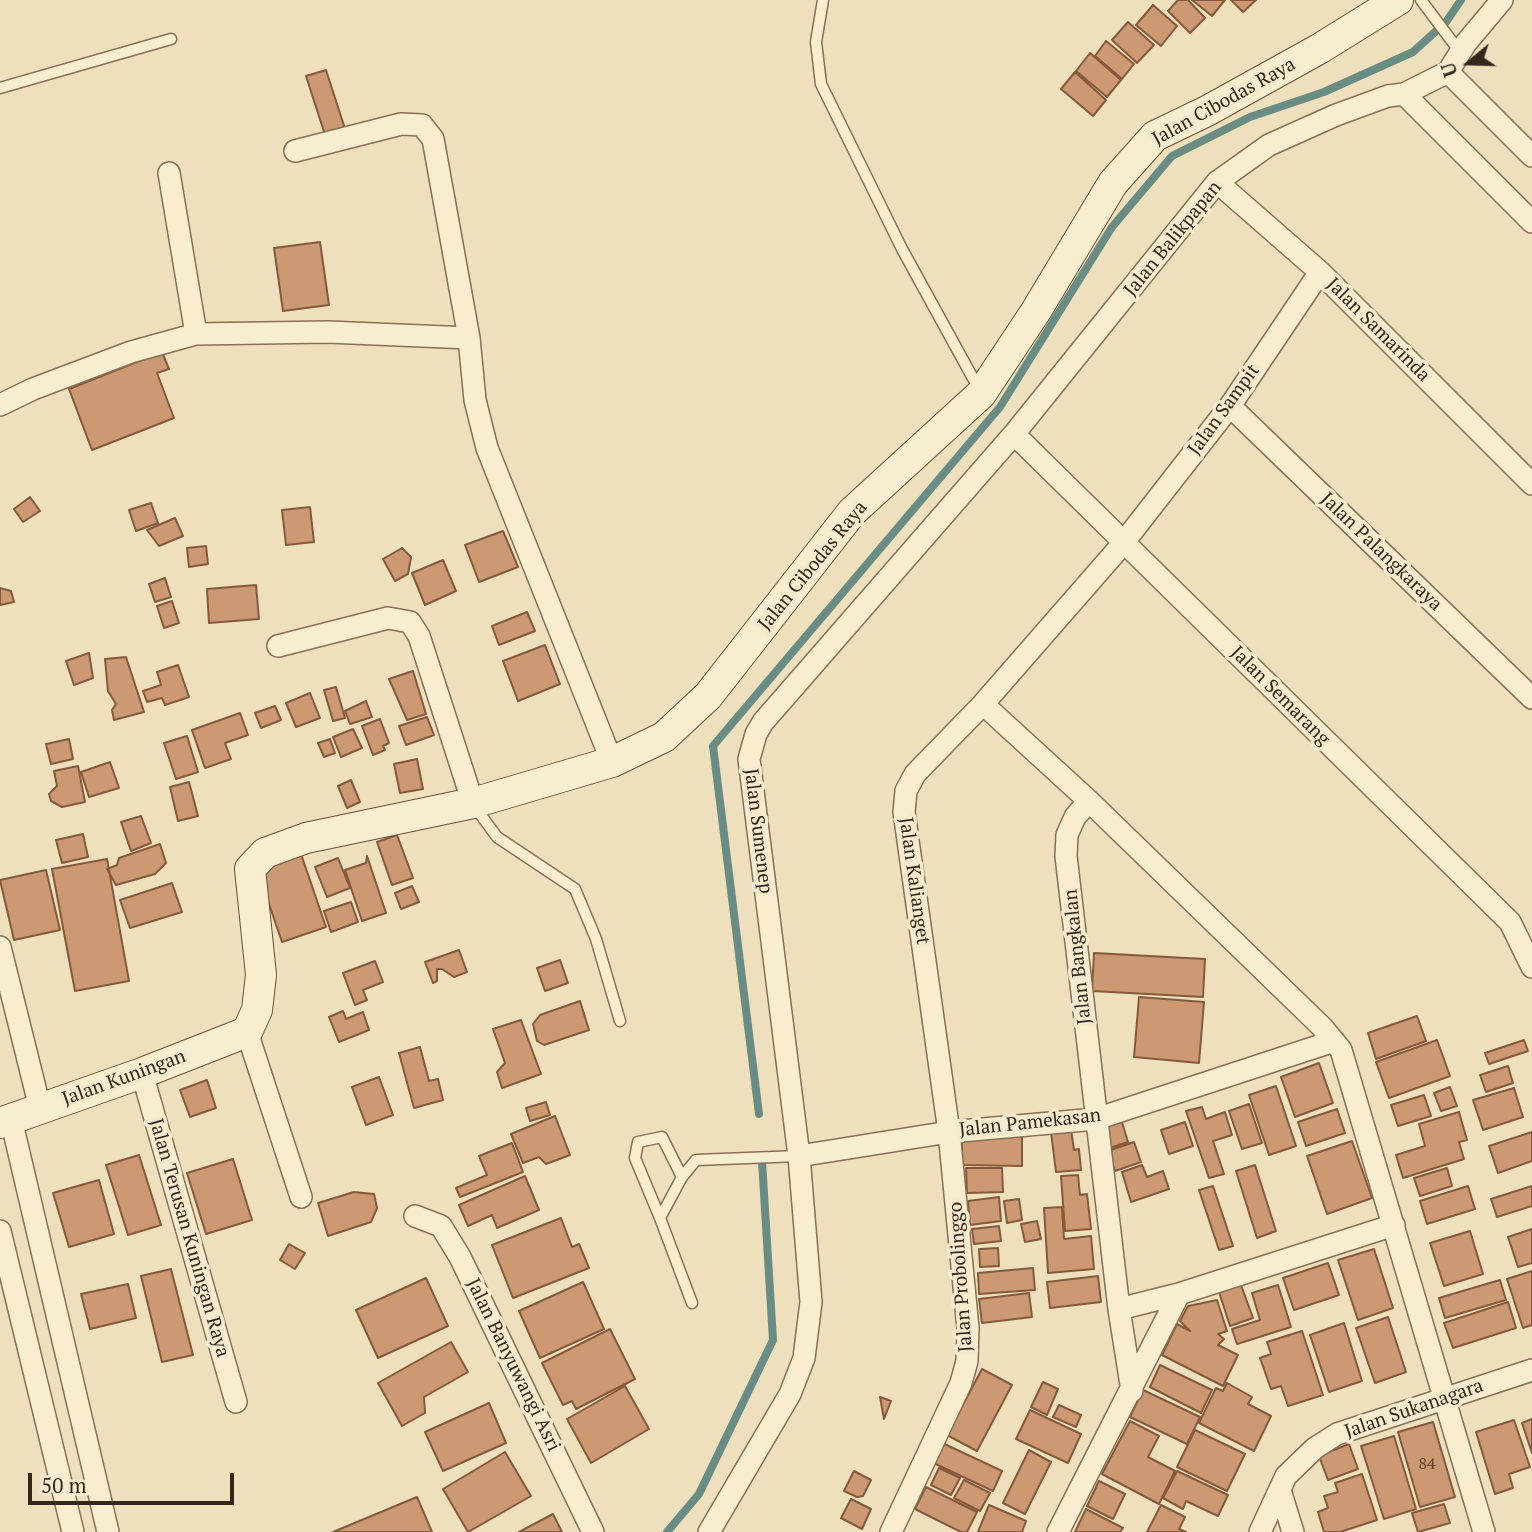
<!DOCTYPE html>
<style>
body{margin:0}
#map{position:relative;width:1532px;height:1532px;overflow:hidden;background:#eee0bd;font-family:"PT Serif",serif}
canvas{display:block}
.north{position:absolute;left:1434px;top:28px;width:70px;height:70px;-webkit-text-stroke:5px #f5eacd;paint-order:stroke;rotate:251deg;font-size:19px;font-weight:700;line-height:28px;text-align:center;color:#35281b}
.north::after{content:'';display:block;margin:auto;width:24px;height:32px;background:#35281b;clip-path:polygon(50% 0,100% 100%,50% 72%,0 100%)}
.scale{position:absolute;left:28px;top:1473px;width:206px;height:32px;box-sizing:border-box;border:4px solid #35281b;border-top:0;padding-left:9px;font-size:21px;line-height:24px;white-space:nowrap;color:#35281b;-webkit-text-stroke:5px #f5eacd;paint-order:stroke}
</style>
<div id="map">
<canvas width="1532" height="1532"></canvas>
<div class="north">U</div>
<div class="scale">50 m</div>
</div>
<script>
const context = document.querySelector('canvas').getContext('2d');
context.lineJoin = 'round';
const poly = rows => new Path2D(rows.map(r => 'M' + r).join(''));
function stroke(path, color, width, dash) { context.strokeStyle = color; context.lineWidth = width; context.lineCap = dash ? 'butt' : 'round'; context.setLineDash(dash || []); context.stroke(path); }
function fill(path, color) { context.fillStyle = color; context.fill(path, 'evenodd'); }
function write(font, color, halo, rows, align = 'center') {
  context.font = font + ' "PT Serif",serif'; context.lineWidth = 7; context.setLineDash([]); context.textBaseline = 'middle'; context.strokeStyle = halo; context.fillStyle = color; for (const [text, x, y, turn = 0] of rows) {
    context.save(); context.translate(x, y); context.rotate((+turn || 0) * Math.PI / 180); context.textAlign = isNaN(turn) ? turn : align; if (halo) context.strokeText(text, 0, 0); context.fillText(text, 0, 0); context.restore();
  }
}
stroke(poly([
 [759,1114,713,746,1000,407,1112,227,1172,156,1250,117,1324,92,1413,52,1446,22,1461,0],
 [667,1532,699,1494,773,1340,762,1161]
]), '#698c84', 8);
const building = poly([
 [1178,0,1188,0,1205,18,1190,33,1168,11,1178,0],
 [1192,0,1225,0,1212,16,1192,0],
 [1231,0,1256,0,1243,12,1231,0],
 [1153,5,1177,26,1161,46,1136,25,1153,5],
 [1128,22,1154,45,1137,63,1112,40,1128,22],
 [1106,41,1134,64,1122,79,1095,56,1106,41],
 [1090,53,1121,80,1107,97,1076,71,1090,53],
 [326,70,347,135,327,141,306,76,326,70],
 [1075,72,1106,100,1093,116,1061,89,1075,72],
 [320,242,329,305,283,311,274,248,320,242],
 [162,352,169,369,157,373,174,418,92,450,69,389,162,352],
 [30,497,40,511,23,522,14,509,30,497],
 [151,503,158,523,136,531,129,510,151,503],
 [310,507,314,542,286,545,282,510,310,507],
 [175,518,183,536,159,546,147,530,175,518],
 [503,531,518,567,479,582,465,545,503,531],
 [206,546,208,564,189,567,187,548,206,546],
 [402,548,411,557,408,574,395,581,383,559,402,548],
 [443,560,456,591,425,605,412,573,443,560],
 [165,578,171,597,155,602,149,584,165,578],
 [256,585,259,619,209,623,207,589,256,585],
 [0,588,11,591,14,602,0,605,0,588],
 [172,601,179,623,164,628,157,606,172,601],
 [527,612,535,631,499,645,492,626,527,612],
 [545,645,560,684,518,701,503,661,545,645],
 [89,653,93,678,74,685,66,661,89,653],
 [126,657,144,712,114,720,112,710,116,704,108,691,105,659,126,657],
 [178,665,189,697,165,705,162,698,147,702,143,691,161,685,157,672,178,665],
 [413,671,426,714,407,720,389,679,413,671],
 [336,687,345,718,333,721,324,690,336,687],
 [310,693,320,718,296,727,286,703,310,693],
 [366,701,372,717,350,724,345,711,366,701],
 [275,706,281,720,261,728,255,713,275,706],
 [240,713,248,735,225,743,231,759,205,768,192,730,240,713],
 [427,717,434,735,406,745,399,726,427,717],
 [380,719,389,743,383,746,385,750,373,755,362,726,380,719],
 [353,729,362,748,341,757,333,737,353,729],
 [187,736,198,772,176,779,164,743,187,736],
 [69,739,73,759,51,764,46,744,69,739],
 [330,739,335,753,324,757,318,743,330,739],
 [417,759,423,789,400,793,394,764,417,759],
 [110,762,119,788,89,797,81,772,110,762],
 [78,766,85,802,62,807,51,801,49,794,57,786,54,771,78,766],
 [351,780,360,802,347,808,338,786,351,780],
 [189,782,198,816,178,821,170,787,189,782],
 [141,816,151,843,131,851,121,822,141,816],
 [83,834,88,857,62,863,56,840,83,834],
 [397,835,413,878,392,885,377,842,397,835],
 [160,844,166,863,155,874,116,885,107,869,117,865,119,858,160,844],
 [300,851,326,927,282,942,256,866,300,851],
 [367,856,386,913,362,921,345,870,366,863,367,856],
 [338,858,350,888,327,897,315,867,338,858],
 [107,859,129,981,75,991,52,869,107,859],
 [46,870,60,930,14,940,0,880,46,870],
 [172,883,182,912,130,928,120,900,172,883],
 [412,886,419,902,401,909,395,893,412,886],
 [351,902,358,922,331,932,324,911,351,902],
 [459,950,467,972,454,977,442,969,437,969,437,981,433,983,425,962,459,950],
 [1094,953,1205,959,1203,997,1092,991,1094,953],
 [560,960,568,983,545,991,537,968,560,960],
 [375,961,383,982,363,990,367,1000,355,1005,343,973,375,961],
 [1139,997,1204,1002,1199,1063,1134,1057,1139,997],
 [580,1001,589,1030,544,1045,537,1041,533,1024,540,1015,580,1001],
 [343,1011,346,1019,363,1012,369,1030,339,1042,329,1017,343,1011],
 [1417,1016,1426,1041,1376,1059,1368,1033,1417,1016],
 [521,1020,541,1074,502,1088,497,1072,505,1063,493,1029,521,1020],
 [1437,1040,1450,1076,1389,1098,1376,1062,1437,1040],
 [1524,1040,1528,1051,1489,1064,1485,1053,1524,1040],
 [420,1047,429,1081,438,1079,443,1100,414,1108,399,1053,420,1047],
 [1319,1063,1333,1103,1295,1117,1281,1077,1319,1063],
 [1508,1066,1513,1083,1486,1092,1480,1075,1508,1066],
 [379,1077,393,1115,366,1125,352,1087,379,1077],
 [207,1080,216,1108,190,1117,180,1090,207,1080],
 [1276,1086,1296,1146,1269,1155,1249,1095,1276,1086],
 [1450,1087,1457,1106,1441,1111,1434,1093,1450,1087],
 [1514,1088,1523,1117,1483,1130,1473,1100,1514,1088],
 [1424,1095,1431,1116,1398,1126,1391,1105,1424,1095],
 [546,1102,550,1115,530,1121,526,1108,546,1102],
 [1249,1104,1262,1143,1242,1149,1229,1111,1249,1104],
 [1202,1107,1206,1119,1225,1112,1232,1135,1213,1141,1224,1174,1209,1178,1186,1111,1202,1107],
 [1337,1109,1345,1133,1306,1146,1298,1122,1337,1109],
 [1459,1112,1467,1140,1459,1142,1464,1159,1403,1178,1396,1155,1425,1146,1419,1124,1459,1112],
 [555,1116,570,1155,546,1164,539,1157,523,1163,511,1134,555,1116],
 [1121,1119,1128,1142,1107,1149,1099,1126,1121,1119],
 [1185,1122,1193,1146,1169,1154,1161,1130,1185,1122],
 [1071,1129,1074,1150,1079,1149,1081,1170,1056,1172,1051,1132,1071,1129],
 [1532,1132,1532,1161,1498,1173,1489,1146,1532,1132],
 [962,1134,1022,1135,1022,1166,962,1165,962,1134],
 [1352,1141,1372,1198,1327,1214,1307,1156,1352,1141],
 [1134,1142,1141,1162,1115,1171,1108,1151,1134,1142],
 [512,1143,523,1172,460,1197,456,1188,487,1175,479,1156,512,1143],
 [139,1155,161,1225,128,1235,106,1165,139,1155],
 [233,1159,252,1220,206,1234,187,1173,233,1159],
 [1142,1165,1147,1177,1163,1171,1169,1189,1131,1202,1122,1172,1142,1165],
 [1255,1165,1276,1231,1257,1238,1236,1171,1255,1165],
 [966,1168,1002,1168,1003,1192,967,1193,966,1168],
 [1447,1168,1452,1186,1420,1196,1414,1178,1447,1168],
 [1078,1175,1080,1195,1087,1194,1091,1229,1065,1231,1061,1176,1078,1175],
 [525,1176,539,1210,497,1228,492,1215,468,1226,459,1205,525,1176],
 [99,1180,114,1234,69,1247,53,1193,99,1180],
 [1213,1186,1233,1246,1219,1250,1199,1190,1213,1186],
 [1468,1186,1475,1209,1427,1224,1420,1201,1468,1186],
 [1532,1186,1532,1206,1497,1217,1491,1199,1532,1186],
 [354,1192,374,1194,377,1208,371,1222,328,1236,318,1203,354,1192],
 [999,1197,1001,1221,970,1225,968,1201,999,1197],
 [1019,1199,1022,1220,1007,1223,1004,1201,1019,1199],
 [1062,1207,1064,1239,1091,1236,1094,1269,1048,1273,1044,1208,1062,1207],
 [561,1218,572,1247,579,1244,589,1268,513,1298,492,1245,561,1218],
 [1037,1221,1041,1239,1025,1242,1021,1224,1037,1221],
 [999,1226,1001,1241,974,1244,972,1229,999,1226],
 [1532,1229,1532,1263,1518,1267,1508,1237,1532,1229],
 [1470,1231,1483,1274,1444,1286,1430,1243,1470,1231],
 [289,1244,305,1253,295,1269,280,1260,289,1244],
 [998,1248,999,1266,980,1267,979,1249,998,1248],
 [1374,1249,1393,1308,1358,1320,1338,1260,1374,1249],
 [1328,1263,1339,1295,1294,1310,1283,1278,1328,1263],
 [1033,1268,1035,1290,979,1294,978,1273,1033,1268],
 [171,1269,193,1355,162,1362,141,1276,171,1269],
 [1532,1271,1532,1325,1523,1328,1507,1279,1532,1271],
 [1098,1276,1101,1302,1050,1308,1047,1282,1098,1276],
 [426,1278,448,1326,378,1358,356,1310,426,1278],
 [1500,1280,1506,1300,1445,1318,1439,1298,1500,1280],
 [583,1282,604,1329,540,1358,519,1311,583,1282],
 [128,1284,136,1318,90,1329,81,1294,128,1284],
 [1241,1285,1253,1318,1230,1326,1219,1292,1241,1285],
 [1278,1285,1291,1327,1237,1344,1232,1329,1260,1320,1252,1293,1278,1285],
 [1029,1293,1032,1317,982,1323,979,1299,1029,1293],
 [1217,1300,1227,1331,1218,1334,1224,1339,1218,1345,1238,1355,1223,1386,1162,1355,1177,1324,1190,1331,1180,1321,1188,1306,1217,1300],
 [1508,1302,1516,1328,1453,1348,1444,1323,1508,1302],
 [1388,1317,1406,1372,1375,1383,1356,1328,1388,1317],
 [1344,1323,1362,1381,1329,1392,1310,1335,1344,1323],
 [610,1329,635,1379,576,1409,572,1401,563,1405,542,1363,610,1329],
 [1302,1331,1323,1395,1288,1406,1281,1386,1271,1389,1260,1358,1271,1354,1267,1342,1302,1331],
 [451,1342,468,1372,424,1397,425,1413,402,1426,378,1383,451,1342],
 [1160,1365,1212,1390,1201,1413,1150,1387,1160,1365],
 [982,1369,1012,1385,977,1451,947,1435,982,1369],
 [1043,1382,1058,1389,1047,1415,1031,1407,1043,1382],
 [1227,1383,1252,1397,1248,1404,1271,1416,1254,1451,1199,1423,1216,1388,1223,1391,1227,1383],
 [625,1386,649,1429,591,1463,567,1419,625,1386],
 [1143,1390,1200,1417,1187,1444,1130,1417,1143,1390],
 [880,1397,891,1401,884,1419,880,1397],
 [489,1403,506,1443,443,1471,425,1432,489,1403],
 [1059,1405,1081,1415,1076,1427,1053,1417,1059,1405],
 [1030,1410,1081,1434,1068,1463,1016,1439,1030,1410],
 [1532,1419,1532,1453,1522,1423,1532,1419],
 [1514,1420,1530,1467,1509,1474,1513,1488,1495,1494,1476,1432,1514,1420],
 [1130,1421,1159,1436,1148,1457,1175,1471,1159,1504,1102,1474,1130,1421],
 [1433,1422,1455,1497,1420,1507,1398,1432,1433,1422],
 [1195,1430,1245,1454,1227,1491,1177,1467,1195,1430],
 [1394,1436,1416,1509,1384,1519,1361,1446,1394,1436],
 [936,1440,1002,1471,993,1491,927,1460,936,1440],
 [1349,1444,1358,1469,1328,1480,1319,1456,1349,1444],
 [1029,1450,1051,1462,1025,1514,1003,1503,1029,1450],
 [505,1452,531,1496,468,1532,443,1489,505,1452],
 [939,1468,960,1478,951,1495,931,1485,939,1468],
 [854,1471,871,1480,863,1496,857,1497,844,1491,854,1471],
 [1177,1471,1228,1495,1218,1516,1186,1501,1183,1509,1163,1498,1177,1471],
 [1362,1474,1377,1520,1340,1532,1324,1532,1318,1512,1328,1508,1324,1496,1338,1492,1335,1483,1362,1474],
 [964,1480,990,1493,980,1511,954,1498,964,1480],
 [1099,1481,1125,1494,1113,1519,1087,1506,1099,1481],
 [926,1487,977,1512,967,1532,961,1532,915,1509,926,1487],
 [417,1497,432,1532,333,1532,417,1497],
 [851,1499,871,1509,862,1529,841,1518,851,1499],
 [1444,1504,1450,1523,1418,1532,1412,1513,1444,1504],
 [989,1505,1026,1521,1022,1532,978,1532,989,1505],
 [1161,1505,1185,1517,1179,1529,1186,1532,1147,1532,1161,1505],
 [1086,1509,1123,1528,1120,1532,1075,1532,1086,1509],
 [553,1514,562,1532,519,1532,553,1514]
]);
fill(building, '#cc9973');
stroke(building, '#855a3c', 2);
const lane = poly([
 [823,0,816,42,821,84,902,249,980,391],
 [1421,0,1460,52],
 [0,88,171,39],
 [475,807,497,837,575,889,596,939,620,1021],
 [660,1218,635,1158,638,1142,662,1137,682,1177],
 [692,1303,660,1218,682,1177,696,1160,799,1156]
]);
const street = poly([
 [1448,72,1532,156],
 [1404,94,1532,222],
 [295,151,401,124,422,125,433,139,469,338,475,400,487,448,612,762],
 [169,173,196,334],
 [1217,182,1320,272,1532,484],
 [0,405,33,389,131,352,196,334,328,332,469,338],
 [1230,406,1532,698],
 [1014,434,1510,922,1532,967],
 [278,646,388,618,410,622,419,636,473,803],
 [983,704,1089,801,1322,1027,1341,1050,1484,1532],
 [1089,801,1075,817,1067,835,1066,856,1119,1309,1132,1391],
 [0,947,40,1108],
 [247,1032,301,1197],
 [142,1073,236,1402],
 [11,1119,108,1532],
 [799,1156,949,1132,1096,1119,1334,1041],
 [415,1216,441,1226,460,1257,593,1532],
 [0,1231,73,1532],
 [1119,1309,1179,1294,1394,1225],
 [1280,1490,1293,1532],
 [709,1532,790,1394,804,1358,811,1302,799,1156,749,759,756,734,763,722,1014,434,1217,182,1269,145,1336,115,1388,96,1404,94,1448,72,1466,43,1502,0],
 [891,1532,961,1383,967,1361,968,1328,949,1132,904,812,906,791,915,774,983,704,1120,547,1230,406,1320,272],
 [1058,1532,1179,1294],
 [1260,1532,1286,1476,1315,1448,1337,1434,1532,1370]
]);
const secondary = poly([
 [0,1123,142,1073,247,1032,257,1010,261,975,250,869,265,853,306,838,473,803,612,762,664,737,708,696,852,512,981,394,1036,311,1113,183,1155,136,1207,111,1319,49,1398,0]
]);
stroke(lane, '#867056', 13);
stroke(street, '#867056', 24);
stroke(secondary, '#67513a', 32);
stroke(lane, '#f9edd0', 10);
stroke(street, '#f9edd0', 21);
stroke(secondary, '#f9edd0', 30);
write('16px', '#5b4431', null, [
 ["84",1427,1464]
]);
write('19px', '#35281b', '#f5eacd', [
 ["Jalan Cibodas Raya",1224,102,-29],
 ["Jalan Balikpapan",1173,239,-51],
 ["Jalan Samarinda",1378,330,45],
 ["Jalan Sampit",1224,410,-54],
 ["Jalan Palangkaraya",1381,552,44],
 ["Jalan Cibodas Raya",813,566,-51],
 ["Jalan Semarang",1280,696,45],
 ["Jalan Sumenep",758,831,83],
 ["Jalan Kalianget",914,881,82],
 ["Jalan Bangkalan",1078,957,-96],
 ["Jalan Kuningan",124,1078,-20],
 ["Jalan Pamekasan",1030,1123,-6],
 ["Jalan Terusan Kuningan Raya",189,1238,74],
 ["Jalan Probolinggo",961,1277,-94],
 ["Jalan Banyuwangi Asri",513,1365,64],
 ["Jalan Sukanagara",1414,1409,-19]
]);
</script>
